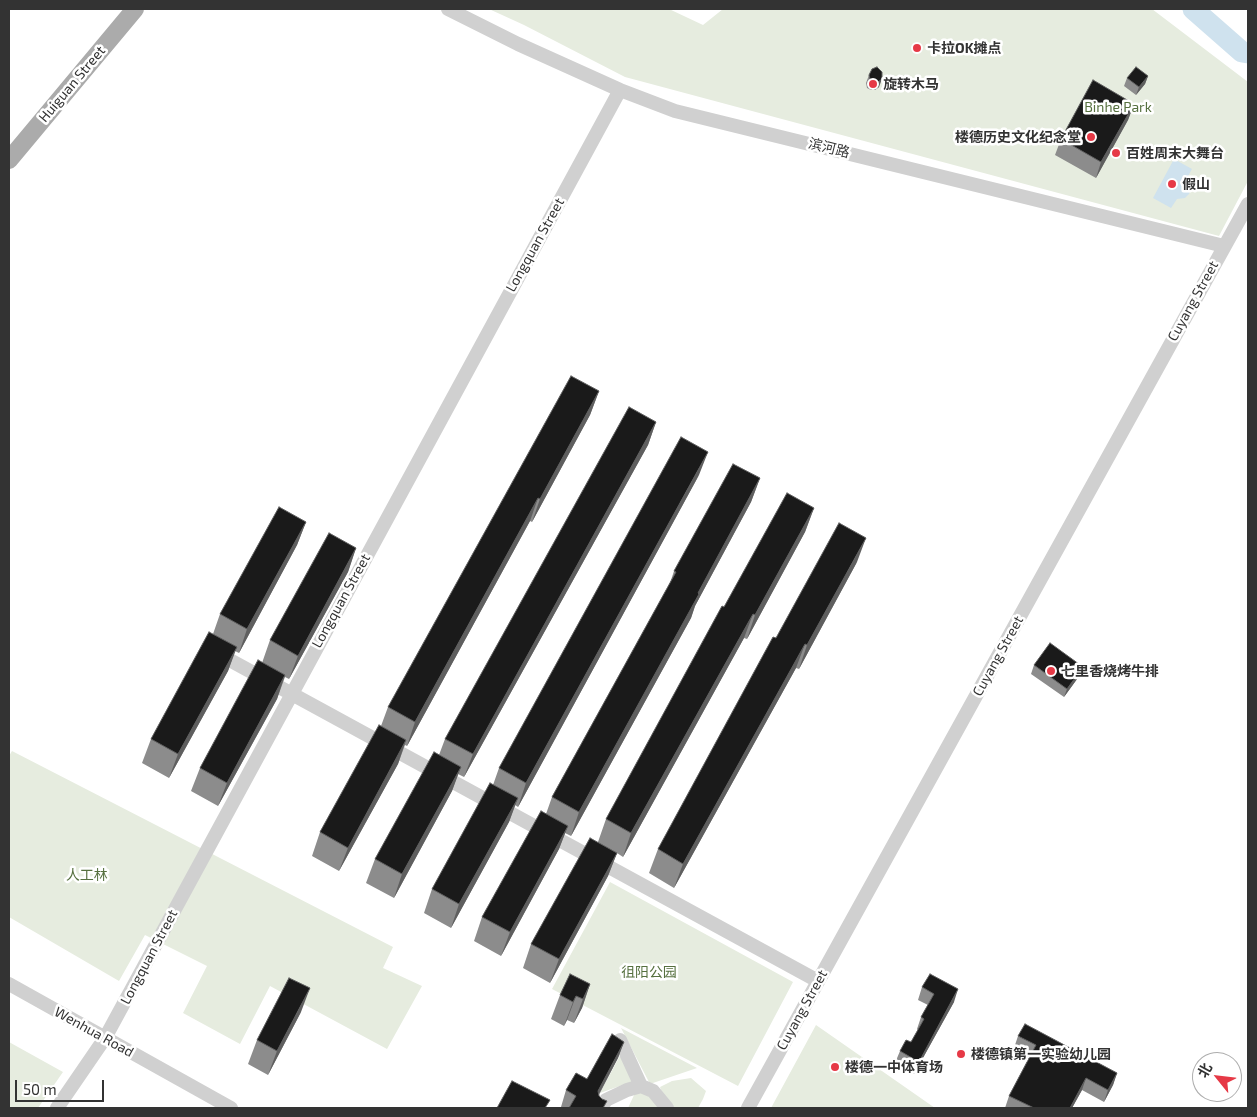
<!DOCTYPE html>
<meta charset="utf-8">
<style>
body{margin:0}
#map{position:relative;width:1257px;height:1117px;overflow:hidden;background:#fff;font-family:"Exo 2","Noto Sans SC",sans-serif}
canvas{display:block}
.frame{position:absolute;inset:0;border:10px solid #333;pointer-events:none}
.north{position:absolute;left:1192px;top:1052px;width:50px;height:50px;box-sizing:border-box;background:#fff;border:1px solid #adadad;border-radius:50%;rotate:299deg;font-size:14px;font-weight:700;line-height:20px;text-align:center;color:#333}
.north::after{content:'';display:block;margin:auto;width:18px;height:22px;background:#e63946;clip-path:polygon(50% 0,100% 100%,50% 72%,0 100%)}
.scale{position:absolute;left:15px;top:1080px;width:89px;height:22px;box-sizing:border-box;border:2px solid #333;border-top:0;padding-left:6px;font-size:15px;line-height:18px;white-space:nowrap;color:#333;-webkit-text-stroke:4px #fff;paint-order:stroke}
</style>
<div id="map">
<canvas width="1257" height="1117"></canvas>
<div class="frame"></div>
<div class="north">北</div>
<div class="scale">50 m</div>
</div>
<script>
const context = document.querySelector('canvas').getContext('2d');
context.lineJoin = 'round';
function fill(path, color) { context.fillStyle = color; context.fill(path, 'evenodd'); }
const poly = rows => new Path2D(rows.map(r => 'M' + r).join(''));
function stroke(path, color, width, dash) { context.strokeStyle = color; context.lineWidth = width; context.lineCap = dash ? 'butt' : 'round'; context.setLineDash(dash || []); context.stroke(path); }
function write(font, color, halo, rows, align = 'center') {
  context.font = font + ' "Exo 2","Noto Sans SC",sans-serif'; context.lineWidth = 5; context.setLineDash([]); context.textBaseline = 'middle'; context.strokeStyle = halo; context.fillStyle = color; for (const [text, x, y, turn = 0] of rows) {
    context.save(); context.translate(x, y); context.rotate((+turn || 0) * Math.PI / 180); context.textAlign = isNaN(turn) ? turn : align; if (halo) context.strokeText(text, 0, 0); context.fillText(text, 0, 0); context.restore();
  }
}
fill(poly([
 [489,9,669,9,703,25,723,9,1152,9,1248,82,1248,181,1219,236,625,77,524,25],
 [12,751,393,947,383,968,422,986,387,1049,270,986,240,1044,183,1013,207,966,145,935,119,981,9,917,9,756],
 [610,882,793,982,738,1086,552,989],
 [816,1025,935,1108,771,1108],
 [621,1028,697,1068,650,1084],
 [9,1042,63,1072,38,1108,9,1108],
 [622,1052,634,1081,600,1093],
 [691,1078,706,1091,703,1099,698,1108,675,1108,661,1090,660,1087,672,1081],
 [640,1092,649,1095,660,1108,628,1108,635,1093]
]), '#e6ecdf');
fill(poly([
 [1174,159,1192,169,1187,178,1191,189,1189,194,1185,198,1177,199,1171,208,1153,198]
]), '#cfe2ee');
stroke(poly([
 [1193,9,1242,52,1248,53]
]), '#cfe2ee', 21);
stroke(poly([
 [448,9,518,44,620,90,675,111,1224,246],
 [215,652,818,981],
 [9,984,231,1108],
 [620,1040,641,1086],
 [57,1108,105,1038,620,90],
 [601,1108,606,1100,627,1090,641,1086,653,1091,667,1108],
 [748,1108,1248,204]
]), '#d0d0d0', 14);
stroke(poly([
 [9,160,135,9]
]), '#ababab', 18);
fill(poly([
 [869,75,879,87,875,90,871,90,867,88,866,83],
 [1148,76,1145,84,1136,95,1124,86,1127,78],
 [1134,104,1128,120,1096,178,1055,155,1061,139],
 [599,391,590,415,532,522,530,521,407,746,405,745,398,764,339,871,312,856,320,832,381,726,388,707],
 [656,422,648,445,464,777,458,774,452,791,394,898,366,883,375,859,439,755,445,739],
 [699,475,518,807,515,805,509,822,451,928,424,913,432,889,493,785,499,768],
 [760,478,751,502,695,606,691,618,571,836,565,833,559,849,501,956,474,941,482,917,546,814,552,797,670,583,674,571],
 [814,508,805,532,747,639,744,638,623,857,617,853,608,876,550,983,523,968,531,944,598,842,606,819,724,607],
 [306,522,297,545,239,653,235,651,228,671,169,778,142,763,151,739,213,634,220,614],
 [356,548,348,572,289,679,285,677,277,699,218,806,191,791,200,768,262,663,270,640],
 [857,562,799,669,796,668,674,888,649,873,658,849,776,638],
 [1034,665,1083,667,1080,675,1064,697,1031,674],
 [590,984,582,1008,574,1023,567,1020,564,1026,551,1019,560,995],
 [922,987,954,1002,914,1074,895,1063,900,1051,911,1042,918,1030,917,1029,921,1017,928,1005,918,1000],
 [301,1012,268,1075,248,1064,257,1040],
 [1018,1036,1117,1073,1113,1085,1104,1102,1082,1090,1072,1108,1005,1108,1009,1096,1030,1056,1014,1048],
 [624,1042,618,1058,599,1095,604,1108,564,1108,561,1107,566,1090,587,1079]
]), '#8c8c8c');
fill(poly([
 [1148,76,1145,84,1136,95,1139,87],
 [882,79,879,87,875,90,871,90,874,82],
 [1134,104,1128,120,1096,178,1101,162],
 [599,391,590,415,532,522,540,499],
 [656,422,648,445,464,777,473,754],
 [708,452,699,475,518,807,526,783],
 [760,478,751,502,695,606,691,618,571,836,579,812],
 [538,498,530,521,407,746,415,722],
 [814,508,805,532,747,639,755,615],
 [306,522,297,545,239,653,247,629],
 [866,538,857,562,799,669,807,645],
 [356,548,348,572,289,679,298,656],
 [753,614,744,638,623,857,631,833],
 [805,644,796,668,674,888,683,864],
 [237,647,228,671,169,778,178,754],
 [1083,667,1080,675,1064,697,1067,689],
 [285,675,277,699,218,806,227,783],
 [406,740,398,764,339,871,348,848],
 [461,767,452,791,394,898,402,874],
 [518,798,509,822,451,928,459,904],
 [568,826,559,849,501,956,510,932],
 [617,853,608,876,550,983,559,959],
 [590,984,582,1008,574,1023,583,999],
 [310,988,301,1012,268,1075,277,1051],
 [958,989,954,1002,914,1074,919,1062],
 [576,996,567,1020,564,1026,573,1002],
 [624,1042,618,1058,592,1107,598,1091],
 [1117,1073,1113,1085,1104,1102,1108,1090],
 [1086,1078,1082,1090,1072,1108,1070,1108]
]), '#5f5f5f');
const building = poly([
 [877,67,882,72,882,79,878,82,874,82,870,79,869,75,872,69,877,67],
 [1136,67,1148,76,1139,87,1127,78,1136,67],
 [1093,80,1134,104,1101,162,1061,139,1093,80],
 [571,376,599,391,540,499,538,498,415,722,388,707,571,376],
 [629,407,656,422,473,754,445,739,629,407],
 [681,437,708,452,526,783,499,768,681,437],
 [733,464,760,478,698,593,699,594,579,812,552,797,676,572,674,571,733,464],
 [787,493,814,508,755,615,753,614,631,833,606,819,722,606,724,607,787,493],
 [279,507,306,522,247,629,220,614,279,507],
 [839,523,866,538,807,645,805,644,683,864,658,849,773,637,776,638,839,523],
 [329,533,356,548,298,656,270,640,329,533],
 [209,632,237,647,178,754,151,739,209,632],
 [1050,643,1083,667,1067,689,1034,665,1050,643],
 [258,660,285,675,227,783,200,768,258,660],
 [379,725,406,740,348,848,320,832,379,725],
 [434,752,461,767,402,874,375,859,434,752],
 [490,783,518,798,459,904,432,889,490,783],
 [541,811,568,826,510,932,482,917,541,811],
 [590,838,617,853,559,959,531,944,590,838],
 [570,974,590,984,583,999,576,996,573,1002,560,995,570,974],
 [930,974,958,989,919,1062,900,1051,906,1040,911,1042,924,1019,921,1017,934,994,922,987,930,974],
 [289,978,310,988,277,1051,257,1040,289,978],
 [1025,1024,1117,1073,1108,1090,1086,1078,1070,1108,1034,1108,1009,1096,1036,1045,1018,1036,1025,1024],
 [612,1034,624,1042,598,1091,599,1096,602,1099,607,1101,603,1108,569,1108,576,1096,566,1090,576,1073,587,1079,612,1034],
 [512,1081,550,1100,545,1108,497,1108,512,1081]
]);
fill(building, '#1a1a1a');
stroke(building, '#5f5f5f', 1);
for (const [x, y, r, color] of [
 [917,48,5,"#e63946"],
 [873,84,5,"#e63946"],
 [1091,137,5,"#e63946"],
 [1116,153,5,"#e63946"],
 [1172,184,5,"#e63946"],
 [1051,671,5,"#e63946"],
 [961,1054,5,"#e63946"],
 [835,1067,5,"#e63946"]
]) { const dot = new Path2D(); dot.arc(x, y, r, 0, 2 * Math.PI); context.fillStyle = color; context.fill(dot); stroke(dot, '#fff', 2); }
write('bold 14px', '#333', '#fff', [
 ["卡拉OK摊点",927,48],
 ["旋转木马",883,84],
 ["楼德历史文化纪念堂",1081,137,"right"],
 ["百姓周末大舞台",1126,153],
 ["假山",1182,184],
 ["七里香烧烤牛排",1061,671],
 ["楼德镇第一实验幼儿园",971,1054],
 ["楼德一中体育场",845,1067]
], 'left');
write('14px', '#333', '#fff', [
 ["Huiguan Street",72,84,-50],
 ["滨河路",829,148,14],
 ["Longquan Street",535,245,-61],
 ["Cuyang Street",1193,301,-61],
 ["Longquan Street",341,601,-61],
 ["Cuyang Street",998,656,-61],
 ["Longquan Street",149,957,-62],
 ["Cuyang Street",802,1010,-61],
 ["Wenhua Road",94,1032,29]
]);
write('14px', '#56703f', '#fff', [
 ["Binhe Park",1118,107],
 ["人工林",87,875],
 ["徂阳公园",649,972]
]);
</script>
